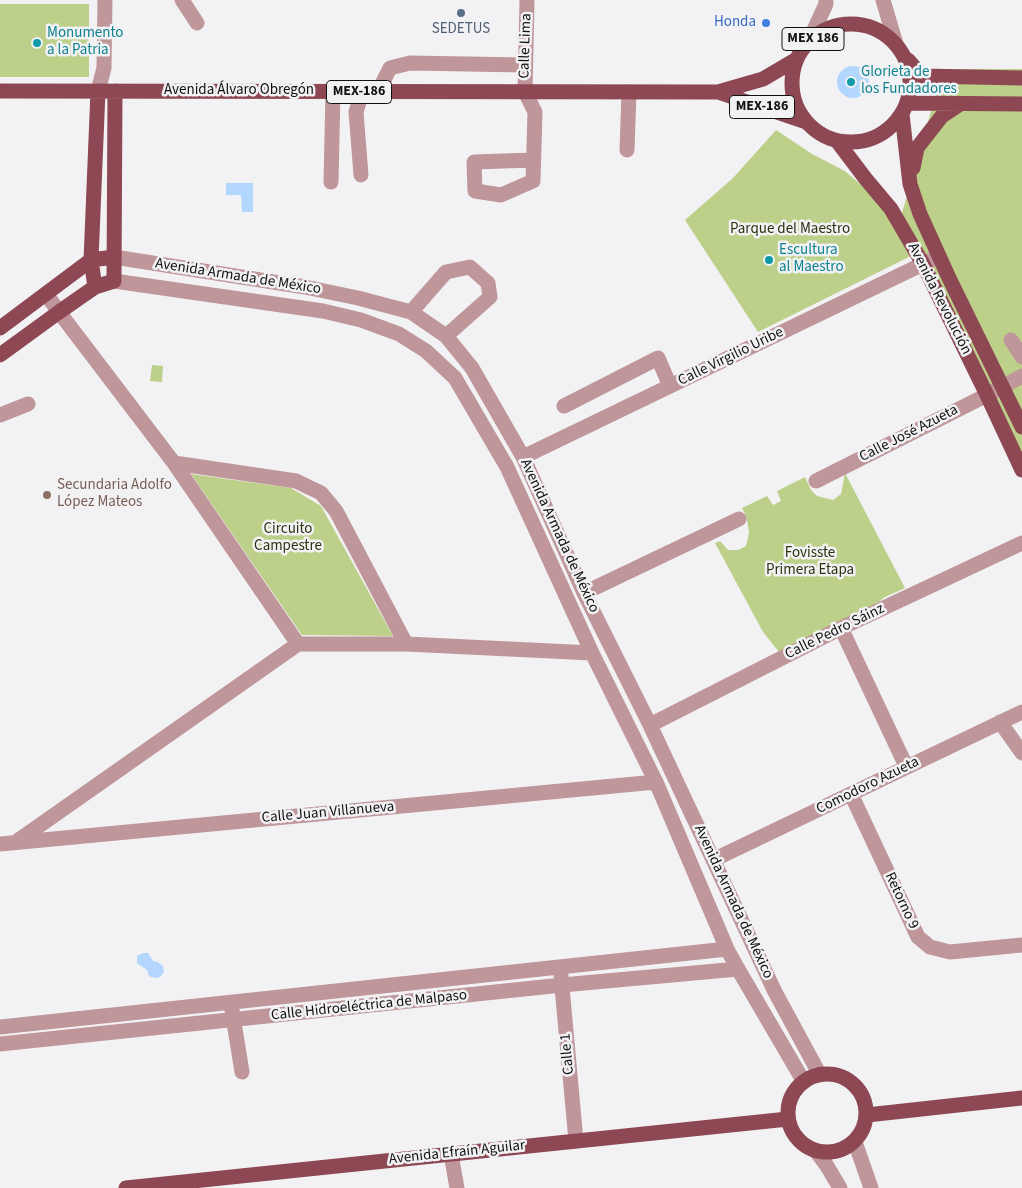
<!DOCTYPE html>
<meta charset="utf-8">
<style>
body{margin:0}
canvas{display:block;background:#f2f2f5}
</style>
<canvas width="1022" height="1188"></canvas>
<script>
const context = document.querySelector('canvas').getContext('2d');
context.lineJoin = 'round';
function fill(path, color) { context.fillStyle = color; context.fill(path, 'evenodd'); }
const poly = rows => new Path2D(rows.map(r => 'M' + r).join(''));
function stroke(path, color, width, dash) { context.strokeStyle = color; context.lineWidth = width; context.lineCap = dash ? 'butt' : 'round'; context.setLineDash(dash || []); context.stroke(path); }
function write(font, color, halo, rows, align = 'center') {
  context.font = font + ' "Source Sans 3",sans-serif'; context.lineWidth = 5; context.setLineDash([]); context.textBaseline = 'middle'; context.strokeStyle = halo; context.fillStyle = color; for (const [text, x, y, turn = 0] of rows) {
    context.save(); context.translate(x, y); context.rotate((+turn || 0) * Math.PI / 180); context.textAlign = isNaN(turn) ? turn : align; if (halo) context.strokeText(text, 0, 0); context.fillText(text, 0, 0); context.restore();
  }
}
fill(poly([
 [0,4,89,4,89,77,0,77],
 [943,69,1022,69,1022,472,913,255,758,332,685,220,733,178,776,130,812,154,845,171,880,201,898,227],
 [152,365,163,366,162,382,150,381],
 [845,473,905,588,885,597,872,607,779,652,763,632,715,543,720,541,728,550,738,550,746,546,749,533,748,526,746,516,742,508,767,496,773,505,781,501,777,491,805,477,811,490,817,496,833,500,841,494],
 [191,474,291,488,321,506,393,636,302,635]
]), '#bdd089');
fill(poly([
 '837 82a16 16 0 1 1 32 0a16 16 0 1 1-32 0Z',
 [226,183,253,183,253,212,242,212,241,195,226,195],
 [143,953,148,953,153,961,158,962,163,966,164,972,160,977,155,978,149,976,147,970,137,963,137,956]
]), '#b2d6fe');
stroke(poly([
 [182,0,197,23],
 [527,0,525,92,535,112,533,181,501,195,475,191,474,162,533,160],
 [883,0,896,44],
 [808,43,826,4,826,0],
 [98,91,104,68,105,0],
 [378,92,390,68,410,63,525,65],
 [627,150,629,92],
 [361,175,356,112,362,92],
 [331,182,333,91],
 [114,257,305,287,358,298,411,312,446,336,472,368,523,457,584,593,650,725,775,992,820,1075],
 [114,281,323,311,361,320,399,334,426,351,455,378,507,467,592,653,656,782,727,949,738,969,804,1082],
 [46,294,59,312,174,463,298,644],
 [411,312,446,272,470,267,488,283,490,297,446,336],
 [1011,340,1022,357],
 [564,406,658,358,670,386],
 [0,415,28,404],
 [523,457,923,264,939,256],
 [174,463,296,481,321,493,336,511,406,644],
 [816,481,987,395,1022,376],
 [584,593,739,519],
 [841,628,906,766],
 [1000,722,1022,753],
 [650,725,841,628,1022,543],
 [851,794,918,937,930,947,950,952,1022,945],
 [16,842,298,644,406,644,592,653],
 [0,844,656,782],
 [713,860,1022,712],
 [561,976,576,1141],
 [232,1010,242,1072],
 [0,1027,727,949],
 [0,1044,562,985,738,969],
 [855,1142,871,1188],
 [816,1151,827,1166,840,1188],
 [451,1154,457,1188]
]), '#bf969a', 15);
stroke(poly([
 '792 83a59 59 0 1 1 118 0a59 59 0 1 1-118 0Z',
 [908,60,922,76,1022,78],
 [0,91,718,92,763,79,797,59],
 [718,92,806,122],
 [908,103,1022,104],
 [902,114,910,184,920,214,949,278,1022,427],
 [837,141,865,178,891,209,923,264,987,395,1022,470],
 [913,168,917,148,942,116,960,104],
 [95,287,91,260,98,91],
 [0,328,91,260,114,257],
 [0,355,59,312,95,287,114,281,115,91],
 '788 1113a39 39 0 1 1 78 0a39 39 0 1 1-78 0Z',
 [867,1115,1022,1098],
 [126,1188,788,1119]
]), '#8e4853', 15);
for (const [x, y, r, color] of [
 [461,13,5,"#5c6f8a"],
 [766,23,5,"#3f7fe0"],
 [37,43,5,"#0f9aa8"],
 [851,82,5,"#0f9aa8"],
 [769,260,5,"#0f9aa8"],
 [47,495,5,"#8d6e63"]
]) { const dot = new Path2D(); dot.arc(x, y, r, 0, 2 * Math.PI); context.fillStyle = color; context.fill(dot); stroke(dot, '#f2f2f5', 2); }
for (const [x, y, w] of [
 [813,39,62],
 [359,92,65],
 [762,107,65]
]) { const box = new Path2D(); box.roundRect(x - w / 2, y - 11.5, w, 23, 4); context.fillStyle = '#f2f2f5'; context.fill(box); stroke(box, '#111112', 1); }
write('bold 14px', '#111112', null, [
 ["MEX 186",813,39],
 ["MEX-186",359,92],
 ["MEX-186",762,107]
]);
write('15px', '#366cbe', '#f2f2f5', [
 ["Honda",756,23]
], 'right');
write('15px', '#4e5e75', '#f2f2f5', [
 ["SEDETUS",461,30]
]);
write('15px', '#0d838f', '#f2f2f5', [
 ["Monumento",47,34],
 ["a la Patria",47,51],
 ["Glorieta de",861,73],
 ["los Fundadores",861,90],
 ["Escultura",779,251],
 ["al Maestro",779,268]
], 'left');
write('15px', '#111112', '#f2f2f5', [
 ["Calle Lima",526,46,-88],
 ["Avenida Álvaro Obregón",239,91],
 ["Avenida Armada de México",238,277,9],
 ["Avenida Revolución",939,299,63],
 ["Calle Virgilio Uribe",731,357,-26],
 ["Calle José Azueta",909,434,-27],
 ["Avenida Armada de México",559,536,65],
 ["Calle Pedro Sáinz",835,632,-26],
 ["Comodoro Azueta",868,786,-26],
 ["Calle Juan Villanueva",328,813,-5],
 ["Retorno 9",901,901,65],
 ["Avenida Armada de México",733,902,65],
 ["Calle Hidroeléctrica de Malpaso",369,1006,-6],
 ["Calle 1",568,1054,-95],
 ["Avenida Efraín Aguilar",457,1153,-6]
]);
write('15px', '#2b330f', '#f2f2f5', [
 ["Parque del Maestro",790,230],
 ["Circuito",288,530],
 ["Campestre",288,547],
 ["Fovisste",810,554],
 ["Primera Etapa",810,571]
]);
write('15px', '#785e54', '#f2f2f5', [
 ["Secundaria Adolfo",57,486],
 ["López Mateos",57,503]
], 'left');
</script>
